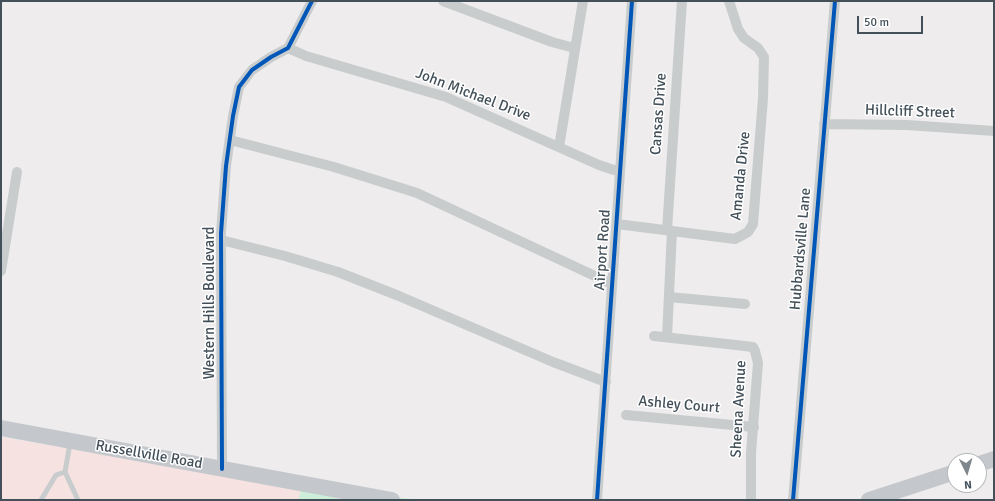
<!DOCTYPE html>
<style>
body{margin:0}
#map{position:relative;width:995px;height:501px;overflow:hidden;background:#eeecec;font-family:Signika,sans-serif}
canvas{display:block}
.frame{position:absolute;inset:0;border:2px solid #435059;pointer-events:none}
.north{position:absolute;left:947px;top:453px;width:40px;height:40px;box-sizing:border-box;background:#fff;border:1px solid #b4b9bd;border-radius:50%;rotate:175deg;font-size:11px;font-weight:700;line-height:16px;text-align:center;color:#435059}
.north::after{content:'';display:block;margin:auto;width:14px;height:18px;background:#7f878c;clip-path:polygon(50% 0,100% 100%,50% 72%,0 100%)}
.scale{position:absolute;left:857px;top:16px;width:66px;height:18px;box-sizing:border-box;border:2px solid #435059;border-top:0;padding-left:5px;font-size:12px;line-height:14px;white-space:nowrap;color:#435059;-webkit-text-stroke:3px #fff;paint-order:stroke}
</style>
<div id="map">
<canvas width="995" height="501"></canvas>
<div class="frame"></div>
<div class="north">N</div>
<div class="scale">50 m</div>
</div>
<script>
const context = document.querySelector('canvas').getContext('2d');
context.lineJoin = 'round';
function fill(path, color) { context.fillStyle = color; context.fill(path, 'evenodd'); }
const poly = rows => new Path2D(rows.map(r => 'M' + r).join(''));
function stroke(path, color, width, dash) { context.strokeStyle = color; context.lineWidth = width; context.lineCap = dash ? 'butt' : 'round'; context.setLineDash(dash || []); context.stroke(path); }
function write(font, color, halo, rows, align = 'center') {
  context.font = font + ' Signika,sans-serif'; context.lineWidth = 3; context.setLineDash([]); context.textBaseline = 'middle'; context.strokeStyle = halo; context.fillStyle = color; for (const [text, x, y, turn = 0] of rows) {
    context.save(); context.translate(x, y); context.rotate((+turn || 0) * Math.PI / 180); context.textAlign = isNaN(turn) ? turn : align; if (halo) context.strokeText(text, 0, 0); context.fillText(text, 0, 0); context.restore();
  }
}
fill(poly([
 [1,437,302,488,298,500,1,500]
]), '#f5e2e1');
fill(poly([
 [302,488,423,500,298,500]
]), '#cfeed9');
stroke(poly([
 [65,472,78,500],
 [41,500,56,475,65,472,70,443]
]), '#c8cccd', 5);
stroke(poly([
 [443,1,552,42,574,48],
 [288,48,306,56,446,97,599,165,620,172],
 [824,124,907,125,994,131],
 [230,140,334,167,417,193,612,284],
 [559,147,583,1],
 [617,224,735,239,748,232,753,224,763,98,764,57,758,48,744,38,738,29,729,1],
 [667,230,682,1],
 [221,240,285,256,338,272,399,296,553,362,606,382],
 [1,271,17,172],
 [669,297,745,304],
 [654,336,736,345,753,347,755,351,758,363,751,453,751,500],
 [667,337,672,231],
 [626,415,754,427],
 [222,469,221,233,226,166,233,116,239,87,252,70,271,57,288,48,312,1],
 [597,500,632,1],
 [793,500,835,1]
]), '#c8cccd', 10);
stroke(poly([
 [1,428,392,500],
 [979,464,994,459],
 [869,500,955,472]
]), '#c4c8cc', 16);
stroke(poly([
 [222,469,221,233,226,166,233,116,239,87,252,70,271,57,288,48,312,1],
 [597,500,632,1],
 [793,500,835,1]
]), '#0057b8', 4);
write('15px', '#435059', '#fff', [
 ["John Michael Drive",473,95,21],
 ["Hillcliff Street",910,112,2],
 ["Cansas Drive",659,114,-86],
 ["Amanda Drive",741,176,-84],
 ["Hubbardsville Lane",801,249,-85],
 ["Airport Road",603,250,-86],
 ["Western Hills Boulevard",210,303,-90],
 ["Ashley Court",679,405,5],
 ["Sheena Avenue",739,409,-87],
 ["Russellville Road",149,455,10]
]);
</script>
